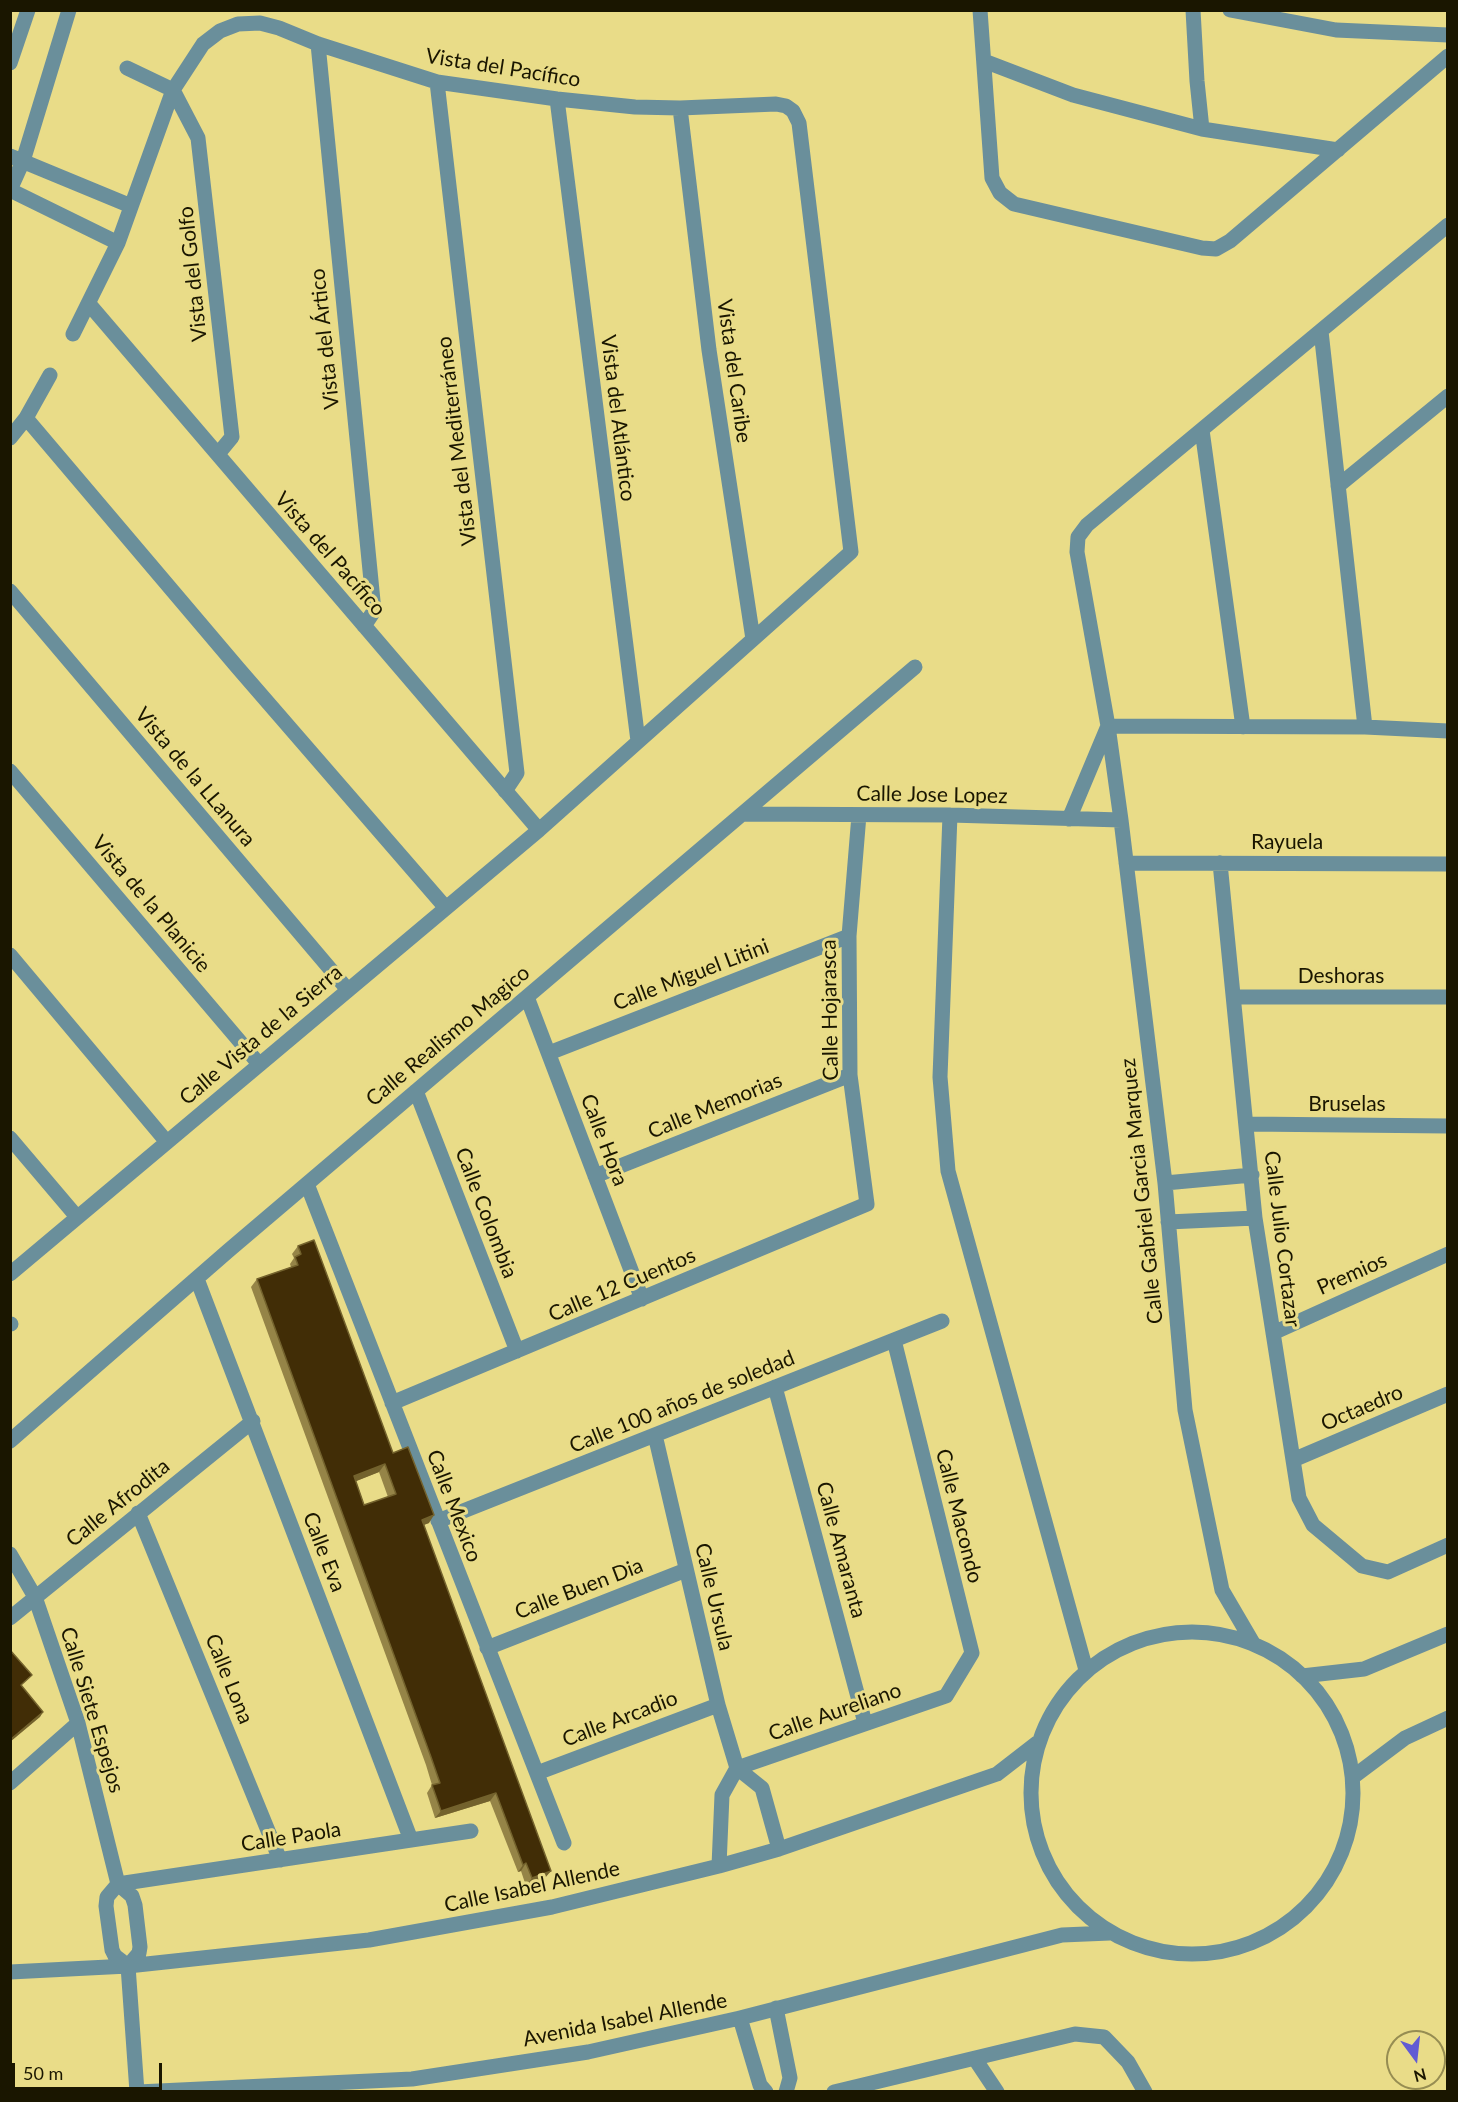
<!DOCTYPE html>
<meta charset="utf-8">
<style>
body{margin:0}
#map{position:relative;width:1458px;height:2102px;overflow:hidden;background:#e9dc88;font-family:Lato,sans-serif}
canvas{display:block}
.frame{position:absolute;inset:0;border:12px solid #1a1600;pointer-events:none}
.north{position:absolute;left:1386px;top:2030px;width:60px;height:60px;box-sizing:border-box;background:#e9dc88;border:2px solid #968d52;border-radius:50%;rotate:165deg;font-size:16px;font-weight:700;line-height:24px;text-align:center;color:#1a1600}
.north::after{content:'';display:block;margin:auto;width:21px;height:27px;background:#615bd4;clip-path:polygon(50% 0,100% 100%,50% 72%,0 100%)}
.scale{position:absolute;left:12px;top:2063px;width:150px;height:27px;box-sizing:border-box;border:3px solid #1a1600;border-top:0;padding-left:8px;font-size:18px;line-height:21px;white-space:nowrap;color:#1a1600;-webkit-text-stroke:4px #e9dc88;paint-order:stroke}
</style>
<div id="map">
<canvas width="1458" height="2102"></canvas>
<div class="frame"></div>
<div class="north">N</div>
<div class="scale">50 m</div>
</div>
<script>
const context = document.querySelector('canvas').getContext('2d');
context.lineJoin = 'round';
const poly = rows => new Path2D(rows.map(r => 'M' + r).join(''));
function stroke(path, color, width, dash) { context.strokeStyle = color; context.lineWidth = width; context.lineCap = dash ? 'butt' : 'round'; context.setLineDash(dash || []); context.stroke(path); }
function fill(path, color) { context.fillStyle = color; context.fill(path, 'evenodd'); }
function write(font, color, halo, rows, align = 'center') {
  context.font = font + ' Lato,sans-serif'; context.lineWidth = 6; context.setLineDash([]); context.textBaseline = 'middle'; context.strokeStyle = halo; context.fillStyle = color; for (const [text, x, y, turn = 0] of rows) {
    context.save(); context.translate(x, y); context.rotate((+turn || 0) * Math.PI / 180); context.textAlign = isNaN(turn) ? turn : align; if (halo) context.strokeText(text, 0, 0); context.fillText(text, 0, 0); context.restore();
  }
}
stroke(poly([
 [980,10,992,178,1000,193,1014,204,1202,248,1216,249,1230,241,1448,56],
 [1193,10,1197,81,1202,129],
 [1230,10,1336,30,1448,35],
 [318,44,374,611,364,626],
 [984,61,1073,95,1202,129,1338,150],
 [10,63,28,10],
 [127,68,173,90,198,138,232,437,218,454],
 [437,82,517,773,505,791],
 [557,99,638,741],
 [680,108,709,350,753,639],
 [10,156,131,206],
 [10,190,23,161,69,10],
 [10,190,118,243],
 [89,304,539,830],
 [1321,331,1365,727],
 [26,418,238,668,446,908],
 [1202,430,1243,727],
 [10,438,26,418,50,375],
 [1338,486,1448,396],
 [10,591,348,990],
 [1108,726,1365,727,1448,731],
 [10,771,259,1064],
 [742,814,950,815,1121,820],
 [950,815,940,1077,948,1171,1086,1670],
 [1069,819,1108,726],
 [1126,863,1448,864],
 [1220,863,1255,1218,1299,1498,1313,1525,1362,1566,1388,1572,1448,1545],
 [10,955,166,1141],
 [527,997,642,1299],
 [1234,997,1448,997],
 [549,1053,849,936],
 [416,1091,517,1351],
 [1247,1124,1448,1126],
 [10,1138,77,1217],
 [595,1176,850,1075],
 [1165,1183,1252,1175],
 [307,1184,564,1843],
 [1168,1222,1255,1218],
 [10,1274,539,830,851,552,799,123,793,111,786,106,776,104,680,108,635,107,557,99,437,82,318,44,279,28,260,23,238,24,220,31,203,44,173,90,118,243,73,334],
 [197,1279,411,1840],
 [10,1324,11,1324],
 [1273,1333,1448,1254],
 [775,1387,865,1723],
 [392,1403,867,1204,850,1075,849,936,859,815],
 [655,1435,718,1705,737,1768,762,1788,779,1849],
 [10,1441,228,1251,915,667],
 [1293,1460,1448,1394],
 [138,1513,280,1860],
 [438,1521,942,1321],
 [10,1554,35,1597,78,1723,118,1884,132,1896,135,1905,140,1947,139,1953,128,1966,137,2092],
 [10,1618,253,1421],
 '1031 1793a161 161 0 1 1 322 0a161 161 0 1 1-322 0Z',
 [1253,1643,1222,1590,1185,1410,1165,1183,1121,820,1108,726,1077,552,1078,537,1087,525,1448,225],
 [487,1648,686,1570],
 [1302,1676,1364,1669,1448,1634],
 [737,1768,946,1696,972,1653,894,1340],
 [537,1773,718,1705],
 [1353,1777,1405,1738,1448,1718],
 [10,1783,78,1723],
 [719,1866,722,1795,737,1768],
 [118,1884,471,1831],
 [118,1884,107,1897,106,1906,112,1950,115,1956,128,1966],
 [10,1972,128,1966,369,1940,552,1907,719,1866,779,1849,997,1774,1037,1743],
 [776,2008,790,2078,786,2092],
 [740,2018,760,2085,766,2092],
 [975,2059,997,2092],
 [138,2092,412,2079,588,2052,740,2018,1062,1935,1110,1933],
 [834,2092,1075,2034,1104,2037,1128,2062,1145,2092]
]), '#6a8f9b', 15);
fill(poly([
 [298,1246,393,1453,429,1523,423,1525,545,1878,526,1886,521,1871,518,1872,490,1801,435,1818,427,1793,432,1785,426,1765,251,1287,257,1279,291,1267,290,1264,294,1258,292,1254],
 [379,1472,388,1497,364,1505,356,1481]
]), '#958447');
fill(poly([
 [385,1464,379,1472,349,1484,354,1476],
 [434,1515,429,1523,416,1528,422,1520],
 [43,1712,40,1717,10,1742,10,1740],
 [496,1793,490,1801,435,1818,441,1811],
 [526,1863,521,1871,518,1872,523,1865],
 [551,1871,545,1878,526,1886,532,1878]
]), '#73622d');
const building = poly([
 [314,1240,393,1453,408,1447,434,1515,422,1520,551,1871,532,1878,526,1863,523,1865,496,1793,441,1811,432,1785,440,1783,431,1757,257,1279,298,1265,295,1257,301,1254,298,1246,314,1240],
 [385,1464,396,1494,364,1505,354,1476,385,1464],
 [10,1650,32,1675,21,1685,43,1712,10,1740,10,1650]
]);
fill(building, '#412d06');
stroke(building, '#73622d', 1.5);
write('21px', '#1a1600', '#e9dc88', [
 ["Vista del Pacífico",503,68,9],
 ["Vista del Golfo",193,274,-96],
 ["Vista del Ártico",325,339,-96],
 ["Vista del Caribe",734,371,82],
 ["Vista del Atlántico",618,418,83],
 ["Vista del Mediterráneo",457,441,-97],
 ["Vista del Pacífico",330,554,49],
 ["Vista de la LLanura",195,777,50],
 ["Calle Jose Lopez",932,795,1],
 ["Rayuela",1287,842],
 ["Vista de la Planicie",151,904,50],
 ["Calle Miguel Litini",691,975,-21],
 ["Deshoras",1341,976],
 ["Calle Hojarasca",830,1010,-91],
 ["Calle Vista de la Sierra",261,1035,-40],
 ["Calle Realismo Magico",448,1036,-40],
 ["Bruselas",1347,1104],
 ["Calle Memorias",715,1106,-22],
 ["Calle Hora",604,1140,69],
 ["Calle Gabriel Garcia Marquez",1142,1191,-96],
 ["Calle Colombia",486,1213,69],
 ["Calle Julio Cortazar",1282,1239,83],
 ["Premios",1352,1274,-24],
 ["Calle 12 Cuentos",622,1285,-23],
 ["Calle 100 años de soledad",682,1402,-22],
 ["Octaedro",1362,1408,-23],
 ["Calle Afrodita",118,1503,-39],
 ["Calle Mexico",454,1506,69],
 ["Calle Macondo",959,1516,76],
 ["Calle Amaranta",841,1550,75],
 ["Calle Eva",324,1552,69],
 ["Calle Buen Dia",579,1589,-21],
 ["Calle Ursula",714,1597,77],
 ["Calle Lona",229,1679,68],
 ["Calle Siete Espejos",92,1710,73],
 ["Calle Aureliano",835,1712,-19],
 ["Calle Arcadio",620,1719,-21],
 ["Calle Paola",291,1837,-9],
 ["Calle Isabel Allende",532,1887,-12],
 ["Avenida Isabel Allende",625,2020,-11]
]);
</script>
